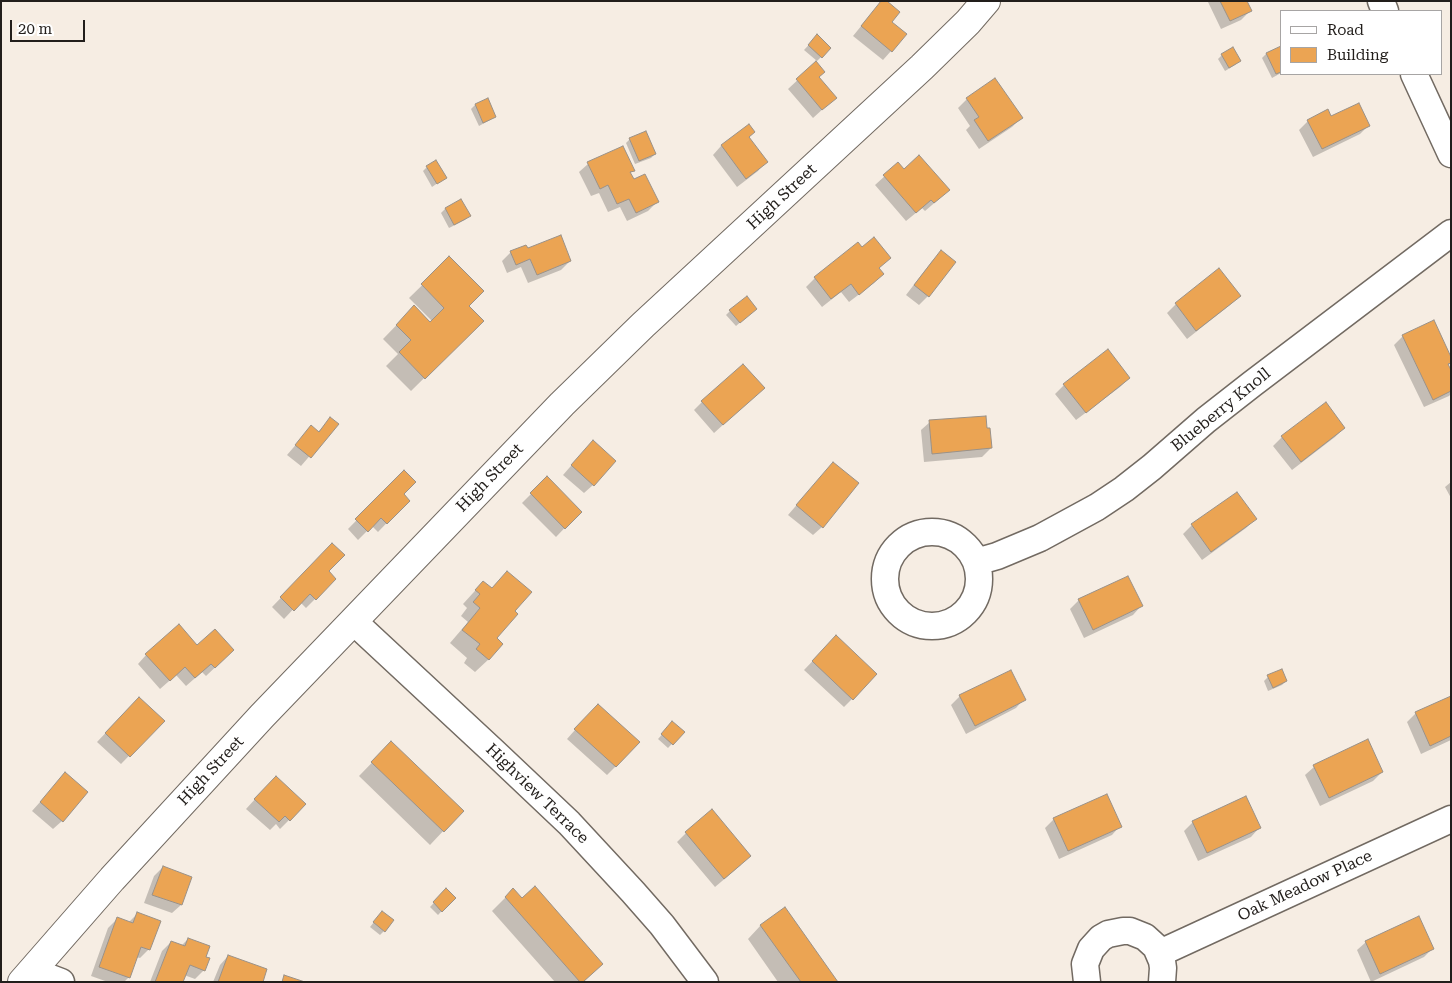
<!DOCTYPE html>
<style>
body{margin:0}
#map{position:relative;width:1452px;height:983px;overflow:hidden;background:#f6ede3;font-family:"Roboto Serif",serif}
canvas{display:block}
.frame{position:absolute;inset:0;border:2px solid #221e1b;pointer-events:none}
.legend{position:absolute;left:1280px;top:10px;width:162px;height:65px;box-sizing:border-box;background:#fff;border:1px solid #a7a5a4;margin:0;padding:6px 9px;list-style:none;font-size:15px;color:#221e1b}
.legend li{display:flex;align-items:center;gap:10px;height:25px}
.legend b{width:25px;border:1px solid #a7a5a4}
.scale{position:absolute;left:10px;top:20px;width:75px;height:22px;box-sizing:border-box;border:2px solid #221e1b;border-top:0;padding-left:6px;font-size:15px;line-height:18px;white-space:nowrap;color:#221e1b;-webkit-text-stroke:4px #fff;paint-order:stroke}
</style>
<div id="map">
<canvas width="1452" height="983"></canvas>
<div class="frame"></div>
<ul class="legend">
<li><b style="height:6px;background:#fff"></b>Road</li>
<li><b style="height:14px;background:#eba453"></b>Building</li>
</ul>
<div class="scale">20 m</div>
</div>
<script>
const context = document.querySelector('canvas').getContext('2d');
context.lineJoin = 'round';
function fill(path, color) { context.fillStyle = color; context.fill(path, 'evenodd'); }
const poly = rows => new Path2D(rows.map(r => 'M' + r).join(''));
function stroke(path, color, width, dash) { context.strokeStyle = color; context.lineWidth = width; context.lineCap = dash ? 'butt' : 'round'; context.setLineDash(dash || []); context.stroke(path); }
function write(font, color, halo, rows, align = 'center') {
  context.font = font + ' "Roboto Serif",serif'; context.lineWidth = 4; context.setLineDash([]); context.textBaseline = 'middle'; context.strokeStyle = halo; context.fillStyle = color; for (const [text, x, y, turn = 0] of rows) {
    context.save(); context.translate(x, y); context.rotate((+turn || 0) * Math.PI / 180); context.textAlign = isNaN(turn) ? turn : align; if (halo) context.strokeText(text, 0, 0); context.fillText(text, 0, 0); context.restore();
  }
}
fill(poly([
 [1246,1,1250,11,1241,20,1221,29,1208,2],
 [875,9,890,22,891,51,883,60,853,36],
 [817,36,830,48,817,61,804,50],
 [1281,47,1281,73,1272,78,1262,58,1266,54],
 [1222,55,1239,61,1235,65,1225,71,1218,59],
 [816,63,817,77,835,98,813,118,788,89],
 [995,80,1021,118,1012,127,979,149,966,130,970,126,958,108,967,99],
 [487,100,494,116,490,120,479,126,471,109,475,105],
 [1331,117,1369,125,1360,134,1313,157,1299,130,1308,121],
 [748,126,748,138,766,162,758,171,737,187,713,155,721,146],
 [630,139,655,154,651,158,635,164,626,143],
 [588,164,633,170,630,174,633,181,657,202,648,211,627,221,620,207,608,212,599,193,591,196,579,172],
 [898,164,904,171,939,199,925,211,922,208,906,221,875,185],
 [427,167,445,178,432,187,423,171],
 [445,209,469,216,465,220,449,228,441,213],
 [858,244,862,249,889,258,878,269,882,274,874,283,849,302,841,292,822,307,806,287,815,278],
 [527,250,570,261,561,270,528,283,521,267,507,273,502,261,511,252],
 [941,252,928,296,919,305,906,295,932,261],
 [450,258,467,306,482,321,411,391,386,366,398,354,383,339,414,307,432,325,434,323,409,298],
 [1219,270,1239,296,1230,305,1187,339,1167,313,1176,304],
 [730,311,752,312,736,326,726,315],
 [1403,336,1451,362,1448,366,1451,372,1451,394,1449,396,1424,407,1394,345],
 [1129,378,1120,387,1076,420,1055,394,1064,385],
 [754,397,714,433,694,410,702,402],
 [330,419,337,424,301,466,287,455,311,427,317,433],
 [930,422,991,448,982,457,924,462,921,430],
 [1344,428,1335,437,1292,470,1273,446,1282,437],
 [584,451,593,485,584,493,563,475],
 [833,463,822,527,813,535,788,515],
 [404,472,402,494,408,501,378,532,372,526,358,540,348,529],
 [547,478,580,512,556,537,522,503],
 [1451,482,1451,498,1445,487],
 [1255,519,1246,528,1202,560,1183,534,1192,525],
 [332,545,327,572,335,579,306,608,300,602,284,619,272,607],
 [507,572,513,611,495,638,489,659,475,672,464,663,467,658,450,643,468,622,461,616,467,608,463,604,483,582,491,589],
 [1079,600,1141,606,1133,615,1084,638,1070,609],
 [197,646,224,659,206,676,202,672,186,686,176,675,160,689,138,664,146,655],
 [827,646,852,699,844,707,804,670],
 [1268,677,1286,681,1282,685,1268,691,1264,681],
 [960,696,1024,699,1016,708,966,734,951,705],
 [1451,697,1451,740,1421,754,1407,722,1416,713],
 [130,707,163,721,121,764,97,742],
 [589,714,616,766,607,775,567,739],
 [672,723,683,732,668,748,658,739],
 [391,743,462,811,430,845,359,776],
 [1314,767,1382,772,1373,781,1320,806,1305,775],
 [65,774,62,821,53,829,32,811],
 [267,786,289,820,280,829,276,824,270,830,246,809],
 [1054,819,1120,826,1112,835,1059,859,1045,828],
 [1193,822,1259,828,1251,837,1198,861,1184,831],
 [686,833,741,865,715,887,677,842],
 [163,867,181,905,172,913,144,903,154,876],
 [446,890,454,898,438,915,430,907],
 [513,890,583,982,555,982,492,911],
 [137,914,149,949,140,958,136,957,129,977,124,982,108,982,91,976,108,928,117,919,128,923],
 [378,917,384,931,380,935,370,927],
 [761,925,837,982,778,982,748,939],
 [188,939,204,958,204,970,195,979,184,975,182,982,150,982,162,951,171,942,181,946],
 [1366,942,1432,949,1424,957,1371,982,1357,950],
 [228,956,261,982,213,982,220,965]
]), '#0003');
const building = poly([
 [881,1,887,1,900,12,892,22,907,34,892,52,861,26,881,1],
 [1220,1,1247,1,1252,11,1230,21,1220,1],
 [817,34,831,48,822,58,808,45,817,34],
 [1281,46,1281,72,1276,74,1266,53,1281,46],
 [1233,47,1241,61,1229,68,1221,54,1233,47],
 [816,61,825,72,819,77,837,98,822,110,796,79,816,61],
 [995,78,1023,118,988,141,974,120,979,117,966,98,995,78],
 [488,98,496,117,483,123,475,104,488,98],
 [1359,103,1370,126,1322,149,1307,120,1328,109,1331,116,1359,103],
 [749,124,755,132,749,137,768,162,746,179,721,145,749,124],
 [646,131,656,154,639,161,629,138,646,131],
 [623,146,635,171,630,172,634,179,645,174,659,202,636,213,629,199,617,204,608,185,600,189,587,162,623,146],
 [919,155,950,190,934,203,931,200,916,213,883,175,898,162,904,169,919,155],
 [436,160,447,178,437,184,426,166,436,160],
 [461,199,471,216,454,225,445,208,461,199],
 [561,235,571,261,537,275,530,259,516,265,510,251,526,245,528,248,561,235],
 [874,237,891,258,879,268,884,274,859,295,851,284,831,299,814,277,858,242,862,247,874,237],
 [941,250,956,262,929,297,914,285,941,250],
 [449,256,484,291,469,306,484,321,425,379,399,352,411,340,396,325,414,305,430,322,444,308,421,284,449,256],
 [1219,268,1241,296,1196,331,1175,303,1219,268],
 [747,296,757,309,740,323,729,310,747,296],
 [1434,320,1451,357,1451,363,1448,364,1451,370,1451,391,1433,400,1402,335,1434,320],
 [1108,349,1130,378,1086,413,1063,384,1108,349],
 [743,364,765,388,723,425,701,401,743,364],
 [1326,402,1345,428,1301,462,1281,436,1326,402],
 [986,416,987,428,990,428,992,448,932,454,929,420,986,416],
 [330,417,339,424,311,458,295,445,311,425,319,432,330,417],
 [593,440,616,461,594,486,571,465,593,440],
 [833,462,859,483,823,528,796,505,833,462],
 [404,470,416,482,404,494,410,501,387,524,381,518,368,532,355,519,404,470],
 [547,476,582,512,565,529,530,493,547,476],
 [1237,492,1257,519,1211,552,1191,524,1237,492],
 [332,543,345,555,329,571,336,579,316,600,310,594,294,611,280,597,332,543],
 [507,571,532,592,515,611,518,614,497,638,503,644,489,660,476,649,480,644,462,630,480,608,473,602,480,594,475,590,483,581,492,588,507,571],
 [1128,576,1143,606,1093,630,1078,599,1128,576],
 [179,624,197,645,215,629,234,650,215,668,211,664,195,678,185,667,170,681,145,654,179,624],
 [836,635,877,674,853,700,812,661,836,635],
 [1282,669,1287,681,1273,688,1267,675,1282,669],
 [1011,670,1026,700,975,726,959,695,1011,670],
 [1451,696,1451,736,1430,746,1415,712,1451,696],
 [139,697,165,721,130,757,105,733,139,697],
 [598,704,640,742,616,767,574,729,598,704],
 [672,721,685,732,673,745,661,734,672,721],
 [1368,739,1383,772,1329,798,1313,765,1368,739],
 [391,741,464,811,444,832,371,762,391,741],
 [65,772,88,792,63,822,40,802,65,772],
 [276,776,306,804,290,821,285,816,279,822,254,799,276,776],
 [1107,794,1122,827,1068,851,1053,818,1107,794],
 [1246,796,1261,828,1207,853,1192,821,1246,796],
 [712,809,751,856,724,879,685,832,712,809],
 [163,866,192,877,182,905,152,895,163,866],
 [535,886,603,964,583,982,580,982,505,897,513,888,522,898,535,886],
 [446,888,456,898,442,912,433,902,446,888],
 [785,907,838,982,801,982,760,925,785,907],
 [382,911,394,920,385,932,373,922,382,911],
 [137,912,161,921,150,950,141,947,130,978,99,967,117,917,133,923,137,912],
 [1419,916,1434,949,1380,974,1365,941,1419,916],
 [188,938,210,946,206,957,210,958,205,971,190,965,183,982,155,982,171,941,185,946,188,938],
 [228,955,267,969,263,982,218,982,228,955],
 [284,975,305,982,282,982,284,975]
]);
fill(building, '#eba453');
stroke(building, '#9a9188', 1);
const street = poly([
 [1381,1,1385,11],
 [1414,74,1451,154],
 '885 579a47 47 0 1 1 94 0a47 47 0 1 1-94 0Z',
 [976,562,997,556,1040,538,1097,507,1124,489,1152,467,1206,420,1252,384,1451,233],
 [353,621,495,753,569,823,633,892,662,925,705,982],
 [1160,953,1451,819],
 [32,971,61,982],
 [1087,982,1085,964,1091,949,1101,938,1108,934,1123,931,1130,931,1145,937,1156,947,1162,961,1163,968,1162,982]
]);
const secondary = poly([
 [22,982,112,879,262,716,562,404,643,325,922,67,968,22,986,1]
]);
stroke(street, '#726a62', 29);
stroke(secondary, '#726a62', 30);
stroke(street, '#fff', 26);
stroke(secondary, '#fff', 28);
write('16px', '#221e1b', '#fff', [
 ["High Street",782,197,-43],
 ["Blueberry Knoll",1221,410,-39],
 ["High Street",490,478,-46],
 ["High Street",211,771,-47],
 ["Highview Terrace",537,794,44],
 ["Oak Meadow Place",1305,886,-25]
]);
</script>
